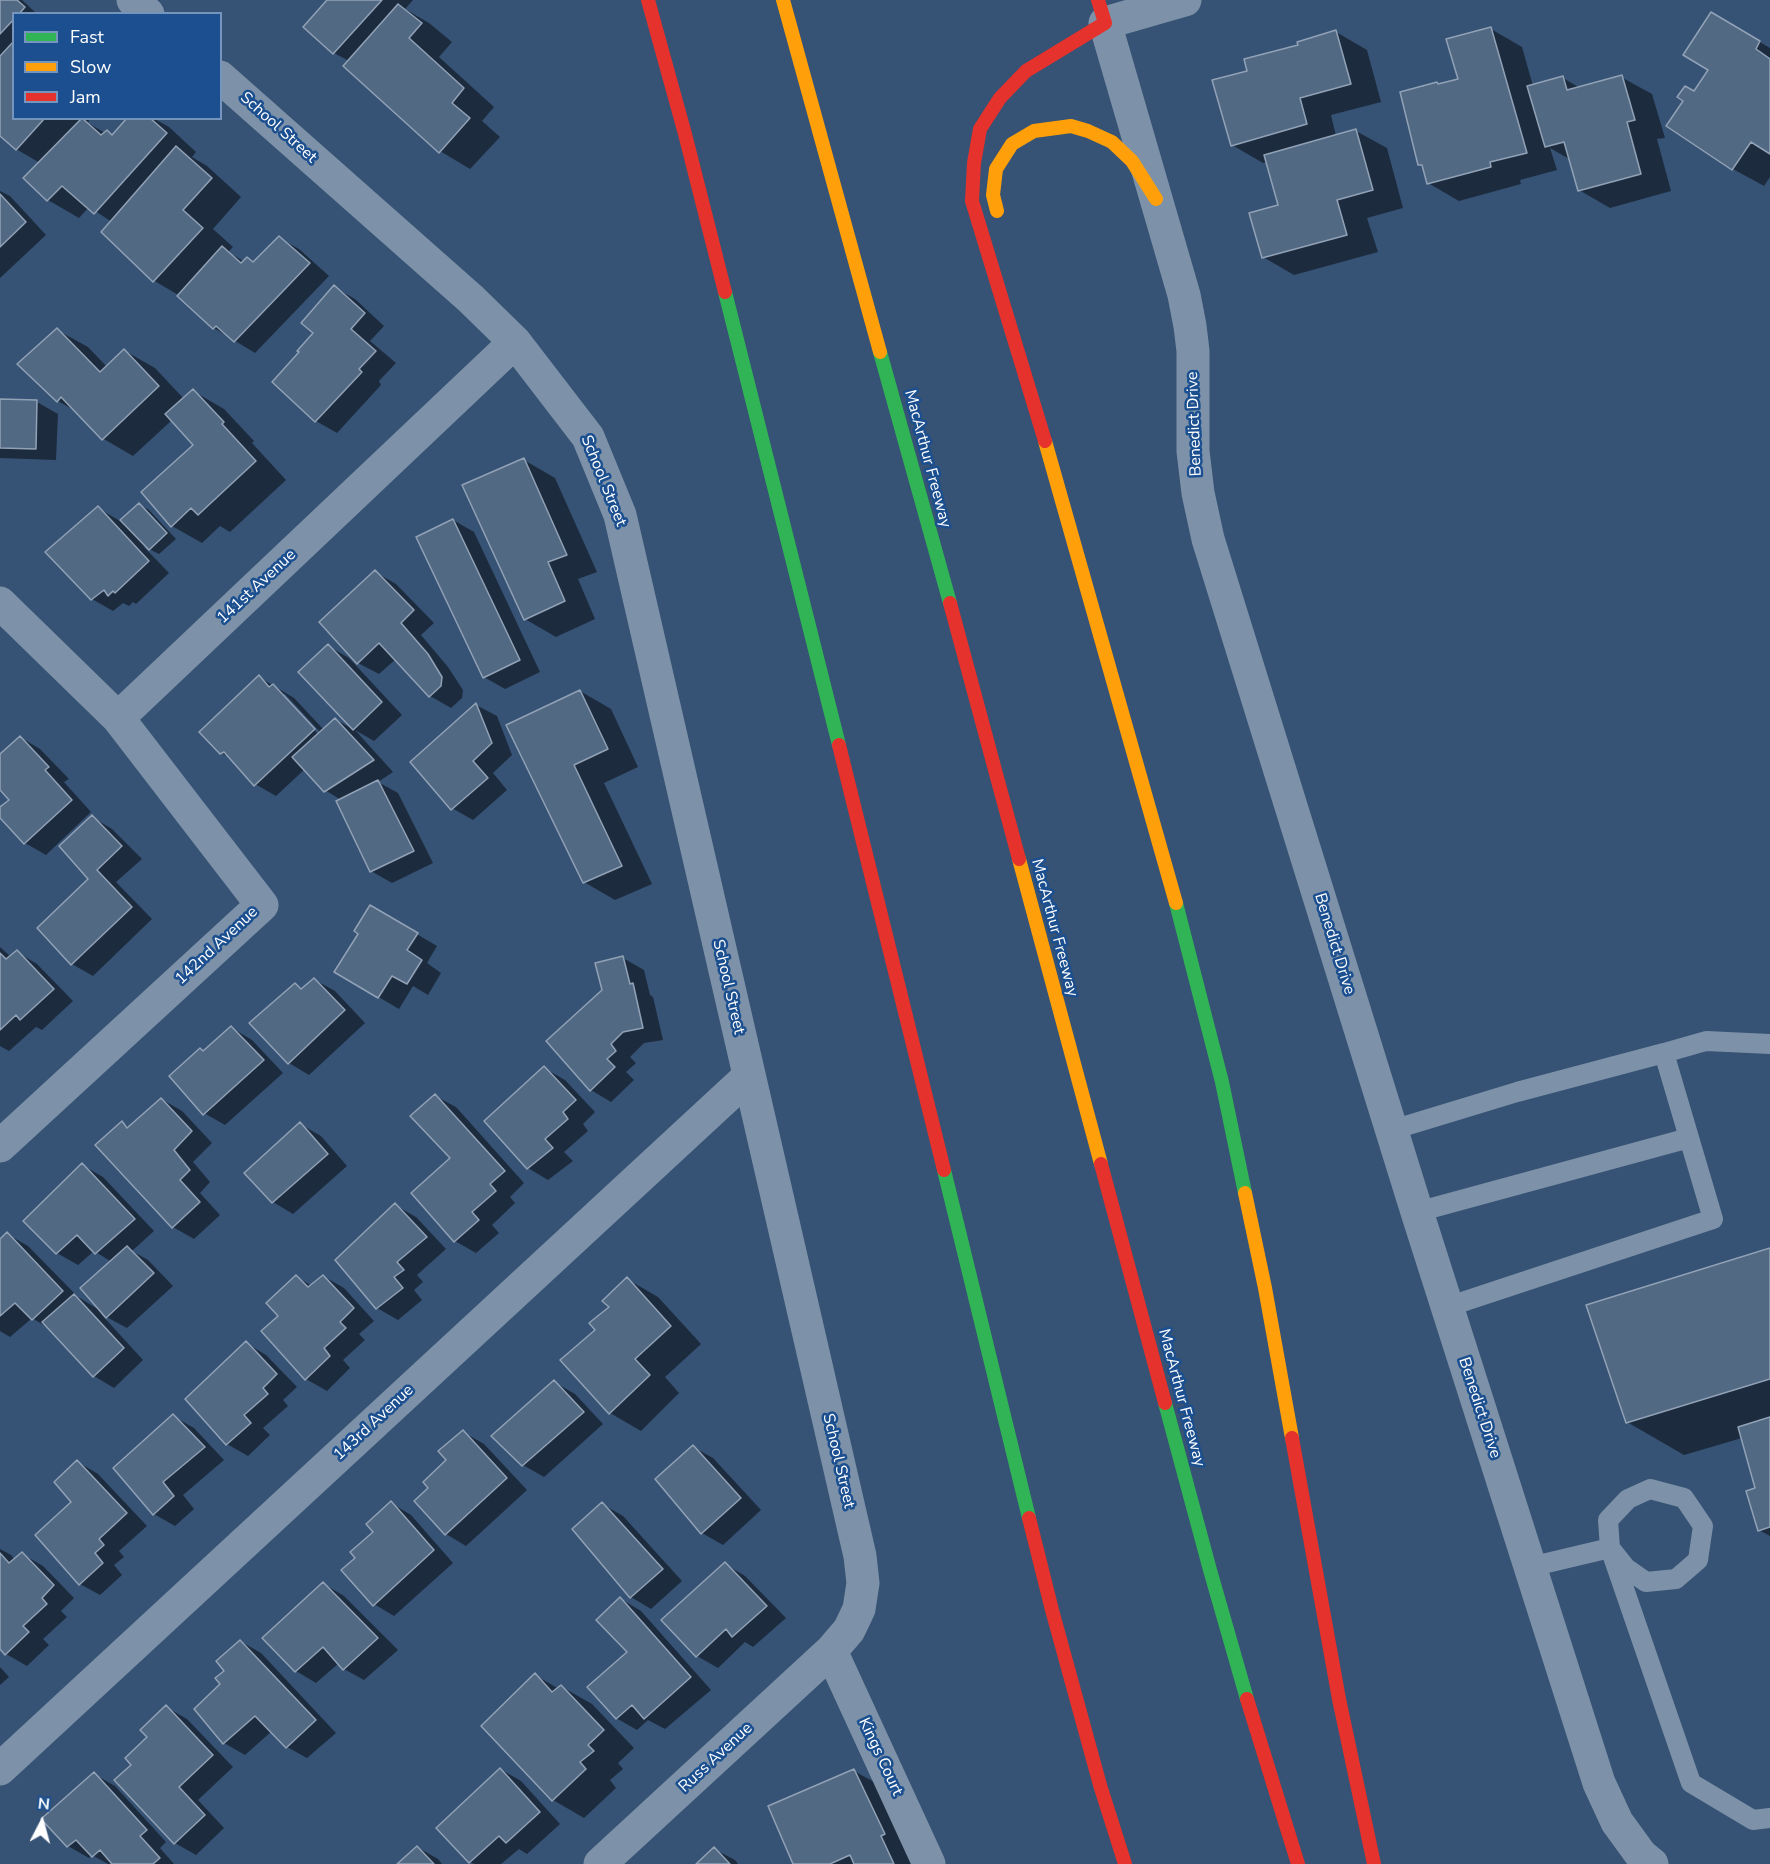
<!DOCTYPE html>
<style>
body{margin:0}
#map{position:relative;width:1770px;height:1864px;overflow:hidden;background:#365274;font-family:"Nunito Sans",sans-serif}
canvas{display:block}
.legend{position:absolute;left:12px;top:12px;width:210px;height:108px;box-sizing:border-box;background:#1b4f8f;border:2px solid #7695bc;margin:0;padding:8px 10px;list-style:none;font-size:18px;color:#fff}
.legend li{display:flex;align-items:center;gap:12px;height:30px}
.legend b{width:30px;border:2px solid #7695bc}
.north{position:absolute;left:12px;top:1792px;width:60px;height:60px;-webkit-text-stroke:4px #1b4f8f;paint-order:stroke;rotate:6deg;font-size:16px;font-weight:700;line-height:24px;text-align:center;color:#fff}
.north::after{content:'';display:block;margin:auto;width:21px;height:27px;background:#fff;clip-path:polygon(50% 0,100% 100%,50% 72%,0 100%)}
</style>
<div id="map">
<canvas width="1770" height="1864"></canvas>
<ul class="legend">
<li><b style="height:8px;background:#30b455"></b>Fast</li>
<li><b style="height:8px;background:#ff9f0a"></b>Slow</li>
<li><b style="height:8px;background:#e5322d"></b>Jam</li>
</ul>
<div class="north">N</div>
</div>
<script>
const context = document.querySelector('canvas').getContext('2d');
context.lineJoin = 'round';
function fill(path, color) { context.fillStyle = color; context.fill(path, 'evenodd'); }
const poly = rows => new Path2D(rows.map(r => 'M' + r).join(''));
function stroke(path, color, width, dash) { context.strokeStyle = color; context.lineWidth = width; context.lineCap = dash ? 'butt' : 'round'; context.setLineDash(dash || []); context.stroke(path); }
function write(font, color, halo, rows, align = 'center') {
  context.font = font + ' "Nunito Sans",sans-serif'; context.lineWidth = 5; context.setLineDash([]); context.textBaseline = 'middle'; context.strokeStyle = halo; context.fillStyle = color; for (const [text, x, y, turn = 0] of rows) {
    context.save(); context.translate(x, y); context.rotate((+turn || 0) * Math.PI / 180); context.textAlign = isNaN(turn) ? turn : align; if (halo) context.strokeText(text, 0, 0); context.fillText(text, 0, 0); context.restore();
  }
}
fill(poly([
 [0,0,22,0,37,14,14,14,14,118,90,118,88,123,105,133,107,131,113,135,129,118,153,118,169,127,196,152,192,157,207,166,241,197,213,229,233,247,228,252,245,262,254,263,279,238,299,249,329,276,255,353,214,328,180,296,153,280,112,222,89,207,79,218,48,200,25,178,40,163,16,149,0,134],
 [329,0,413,0,405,9,429,23,452,42,439,57,494,107,482,121,500,137,470,169,440,151,349,61,334,53,305,27],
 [1712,14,1770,48,1770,177,1764,186,1733,169,1669,126,1695,93,1710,70],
 [1491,29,1522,47,1533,86,1563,78,1580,88,1621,77,1652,94,1665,138,1657,139,1671,191,1610,208,1579,190,1571,160,1550,148,1557,170,1520,180,1521,184,1459,201,1428,183,1424,167,1419,164,1437,83,1441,85,1460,80],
 [1336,32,1367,50,1381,102,1331,115,1336,136,1356,131,1387,148,1403,208,1367,218,1378,252,1294,275,1263,257,1279,206,1267,162,1263,163,1232,145,1248,72,1300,46],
 [0,191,10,196,46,235,0,278],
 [334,287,355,299,384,326,370,341,396,363,379,381,381,385,337,433,316,421,316,333],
 [57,330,88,347,107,367,125,351,155,368,184,399,193,391,224,409,254,441,252,443,286,480,230,532,220,526,202,543,172,526,195,445,172,420,133,456,102,438,79,413,58,401],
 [0,390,0,400,37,402,58,414,56,460,0,458],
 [524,460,555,478,597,572,578,579,595,619,556,637,525,619],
 [140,505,149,510,176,539,159,554,143,546,169,573,136,604,133,602,129,606,123,603,113,611,92,599,98,508,120,521],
 [453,520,474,532,540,672,505,689,484,677],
 [375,572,396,584,434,623,421,635,448,667,463,690,462,698,451,708,430,696,396,659,379,674,358,663],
 [328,646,349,658,402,715,374,741,355,730,300,672],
 [259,677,294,698,324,730,336,720,355,730,393,772,378,782,398,793,433,863,392,883,371,871,341,800,325,790,305,769,276,796,255,784,233,759,221,753],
 [281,694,285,694,321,733,319,735],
 [580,691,611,709,638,767,604,783,652,884,615,900,584,882,508,725],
 [476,705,497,716,512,755,493,773,507,790,473,820,452,808],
 [20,737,40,749,69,779,64,782,91,812,46,855,25,843,0,816,0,809,11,800,0,787,0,756],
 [92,817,112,829,142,859,116,882,152,919,93,976,72,964,90,879],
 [371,907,437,946,427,963,441,973,428,995,413,986,399,1009,336,972,360,933],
 [0,947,11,957,17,952,37,964,73,1001,42,1030,36,1027,9,1051,0,1046],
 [623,958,644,970,650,995,653,997,663,1040,644,1043,630,1057,636,1063,626,1072,634,1080,611,1102,591,1090,548,1042,603,990],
 [315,980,335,991,365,1023,309,1075,289,1063,295,985,303,989],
 [232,1028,252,1040,283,1073,225,1125,204,1113,205,1052],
 [544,1068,565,1080,595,1112,583,1124,588,1131,564,1152,573,1161,548,1180,528,1168],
 [435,1096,456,1107,524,1183,510,1197,515,1203,492,1225,499,1233,476,1253,455,1241,413,1193,452,1158],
 [161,1099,182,1111,212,1143,193,1162,210,1182,200,1193,220,1215,194,1239,173,1227,122,1123,130,1128],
 [300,1124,321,1136,347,1166,293,1214,273,1202],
 [82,1165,103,1177,154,1231,132,1251,148,1260,173,1286,127,1328,101,1314,143,1360,114,1388,94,1376,50,1329,32,1318,10,1337,0,1331,0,1241,7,1234,28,1246,78,1297,101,1311,112,1262,94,1251,78,1265,57,1253,25,1221],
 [395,1205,416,1217,446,1249,417,1275,423,1282,414,1290,422,1300,398,1320,377,1308],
 [1770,1250,1770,1536,1759,1530,1756,1489,1742,1438,1684,1455,1627,1422],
 [323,1276,344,1288,374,1321,359,1334,365,1340,343,1360,350,1368,327,1391,306,1379,263,1331,280,1316,297,1277,312,1286],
 [627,1279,658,1297,701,1344,665,1377,679,1393,641,1431,610,1413,597,1330],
 [246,1343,266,1355,297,1387,283,1400,288,1406,263,1428,270,1435,248,1456,227,1444],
 [554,1382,575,1394,603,1424,544,1477,523,1465,494,1436],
 [173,1416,194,1428,224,1460,183,1495,194,1509,175,1526,154,1514,115,1469],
 [463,1432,484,1444,527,1490,466,1546,446,1534,430,1488,448,1460],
 [693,1447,713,1458,761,1510,723,1545,702,1533,657,1479],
 [78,1462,98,1474,147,1526,119,1551,124,1557,114,1565,122,1575,100,1595,80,1584,73,1502],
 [391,1503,411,1515,453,1563,394,1616,374,1604,357,1559,375,1533],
 [602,1504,623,1516,682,1581,651,1609,631,1597],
 [0,1549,11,1555,15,1560,22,1554,43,1566,74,1598,61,1611,67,1617,43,1639,49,1645,27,1666,6,1654,0,1647],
 [725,1564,745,1576,786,1618,753,1647,745,1642,718,1668,697,1656],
 [324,1584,344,1596,398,1650,364,1680,344,1669,339,1663,316,1683,296,1671],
 [621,1599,641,1611,711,1690,665,1729,648,1720,637,1730,616,1718,629,1652],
 [240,1641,261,1653,336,1733,307,1758,287,1747,272,1731,245,1755,224,1743,222,1684],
 [0,1667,9,1677,0,1685],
 [535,1675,559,1689,562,1687,592,1704,634,1748,618,1763,623,1769,610,1780,616,1788,584,1818,553,1800],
 [166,1707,187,1719,233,1767,198,1800,224,1828,196,1855,175,1843,133,1765],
 [500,1769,521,1781,560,1824,527,1854,519,1849,501,1864,474,1864,470,1862],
 [854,1771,885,1788,916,1864,795,1864],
 [94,1774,115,1786,166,1842,160,1848,174,1864,108,1864,92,1855,89,1858,68,1846,43,1819],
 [417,1847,438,1859,442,1864,399,1864],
 [714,1849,735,1860,738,1864,698,1864]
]), '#0007');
const building = poly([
 [0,0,17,0,25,7,19,14,14,14,14,19,0,34,0,0],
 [327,0,382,0,333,54,303,27,327,0],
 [398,4,422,23,409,38,464,88,452,103,470,118,439,153,343,66,398,4],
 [1711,12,1760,41,1756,49,1770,59,1770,154,1751,142,1732,170,1666,126,1683,101,1677,97,1685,86,1694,91,1708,70,1683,55,1711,12],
 [1491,27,1527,153,1490,162,1491,167,1427,184,1422,165,1418,165,1400,92,1437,82,1438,84,1458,79,1446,39,1491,27],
 [1336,30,1351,84,1300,98,1307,124,1231,146,1212,80,1247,71,1244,59,1298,45,1297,42,1336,30],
 [14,41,14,118,45,118,16,150,0,136,0,56,14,41],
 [1622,75,1635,120,1627,122,1641,174,1578,191,1564,142,1545,147,1527,86,1563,76,1567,90,1622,75],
 [82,118,101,135,107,130,112,135,127,118,150,118,167,133,94,214,62,186,47,201,23,178,82,118],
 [1356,129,1373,190,1337,200,1347,235,1262,258,1249,213,1278,205,1264,155,1356,129],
 [176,146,212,178,183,210,203,228,153,282,101,232,176,146],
 [0,194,26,222,0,247,0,194],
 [279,236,310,263,234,342,216,326,213,329,177,296,222,246,241,263,247,257,253,262,279,236],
 [334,285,365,313,351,329,376,351,359,369,362,372,315,422,272,382,299,352,297,351,313,333,301,323,334,285],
 [57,328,100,372,124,349,159,386,102,440,61,397,57,402,17,364,57,328],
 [193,389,224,422,222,424,256,461,198,515,191,508,171,527,141,492,193,445,165,414,193,389],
 [0,399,37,400,36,449,0,448,0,399],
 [524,458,567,555,548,562,565,601,524,620,462,485,524,458],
 [139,503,167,533,149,550,120,520,139,503],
 [98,506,149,561,115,593,113,591,108,596,104,590,91,600,45,552,98,506],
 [453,519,520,660,483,678,416,537,453,519],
 [375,570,414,610,401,623,428,654,442,677,441,686,429,697,379,643,357,664,319,622,375,570],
 [328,644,382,702,353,730,298,672,328,644],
 [259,675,269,687,273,684,315,729,254,786,224,752,220,754,199,732,259,675],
 [580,690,608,749,574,765,622,866,583,883,506,725,580,690],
 [476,703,492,743,473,761,488,778,451,810,410,762,476,703],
 [335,718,374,760,324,792,292,757,335,718],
 [20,736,49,767,45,770,72,800,24,844,0,818,0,807,9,800,0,790,0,754,20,736],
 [378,780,414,851,370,872,336,801,378,780],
 [92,815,122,846,97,870,132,907,71,965,37,928,88,879,59,846,92,815],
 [370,905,418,933,407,950,422,960,407,984,392,976,378,998,334,972,358,934,354,931,370,905],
 [17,950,54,989,20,1020,16,1015,0,1030,0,953,6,959,17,950],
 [623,956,630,984,633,983,643,1028,623,1032,611,1044,616,1051,607,1059,615,1067,590,1091,546,1041,602,990,595,963,623,956],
 [314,978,345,1010,288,1064,249,1023,295,983,301,989,314,978],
 [231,1026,264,1060,203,1115,169,1076,200,1048,203,1051,231,1026],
 [544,1066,576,1100,563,1112,568,1119,545,1139,553,1148,527,1169,484,1121,544,1066],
 [435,1094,505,1171,490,1184,496,1191,472,1212,479,1220,454,1242,411,1193,450,1158,410,1116,435,1094],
 [161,1098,192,1131,174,1150,190,1170,180,1180,200,1202,172,1228,95,1145,122,1121,127,1128,161,1098],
 [300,1122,328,1154,272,1203,244,1173,300,1122],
 [82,1163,135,1219,95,1254,77,1235,56,1254,23,1221,82,1163],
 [395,1203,427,1237,397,1262,404,1270,394,1277,403,1288,376,1309,335,1260,395,1203],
 [7,1232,63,1291,32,1320,15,1303,0,1316,0,1239,7,1232],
 [127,1246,154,1273,106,1318,80,1288,127,1246],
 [1770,1248,1770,1379,1626,1423,1586,1305,1770,1248],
 [296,1275,308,1287,323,1275,354,1308,340,1322,346,1328,324,1348,330,1356,305,1380,261,1331,278,1316,266,1303,296,1275],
 [627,1277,671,1326,635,1359,650,1375,609,1414,560,1360,595,1330,589,1323,609,1307,602,1301,627,1277],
 [74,1294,124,1348,93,1377,42,1322,74,1294],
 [246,1341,277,1374,263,1388,268,1394,244,1415,251,1423,226,1445,185,1399,246,1341],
 [554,1380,584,1412,522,1466,491,1436,554,1380],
 [173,1414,205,1447,163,1482,174,1496,153,1515,113,1468,173,1414],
 [1770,1417,1770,1527,1758,1531,1746,1491,1755,1488,1738,1427,1770,1417],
 [463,1430,507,1478,445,1535,414,1501,428,1488,423,1482,446,1460,438,1451,463,1430],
 [693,1445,741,1498,701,1534,655,1479,693,1445],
 [77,1460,127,1513,99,1539,104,1545,95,1553,103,1563,79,1585,35,1535,71,1502,54,1482,77,1460],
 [391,1501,434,1550,373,1606,341,1570,355,1558,350,1552,373,1532,366,1524,391,1501],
 [602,1502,663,1569,630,1598,572,1529,602,1502],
 [22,1552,54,1585,42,1598,47,1604,23,1626,29,1632,5,1655,0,1649,0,1553,9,1563,22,1552],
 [725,1562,767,1606,732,1637,726,1629,696,1657,661,1620,725,1562],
 [323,1582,378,1638,343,1670,323,1647,295,1672,262,1638,323,1582],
 [620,1597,691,1677,644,1719,632,1705,616,1719,587,1687,627,1652,596,1620,620,1597],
 [240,1640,316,1720,286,1748,255,1716,223,1744,194,1709,220,1684,215,1678,224,1671,216,1661,240,1640],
 [535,1673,552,1692,561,1685,604,1730,588,1745,594,1751,580,1762,586,1769,552,1801,481,1726,535,1673],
 [166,1705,213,1755,179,1787,205,1815,174,1844,114,1780,131,1765,125,1758,147,1737,140,1730,166,1705],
 [500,1768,540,1812,506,1843,499,1836,469,1863,436,1828,500,1768],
 [854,1769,885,1834,881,1836,894,1864,854,1864,850,1855,830,1864,793,1864,768,1806,854,1769],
 [94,1772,147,1830,140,1836,160,1858,153,1864,112,1864,100,1850,92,1857,76,1840,67,1847,41,1819,94,1772],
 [417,1846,434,1864,397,1864,417,1846],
 [714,1847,730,1864,696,1864,714,1847]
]);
fill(building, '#526984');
stroke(building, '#92a2b6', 1.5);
stroke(poly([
 [1664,1053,1706,1041,1770,1044],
 [1392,1130,1517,1092,1664,1053,1713,1219,1447,1307],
 [1417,1212,1689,1138],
 [1610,1548,1626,1568,1646,1582,1676,1579,1698,1560,1703,1526,1684,1498,1650,1489,1628,1499,1608,1520,1610,1548,1691,1783,1753,1820,1770,1818],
 [1530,1567,1610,1548]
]), '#7d92a8', 20);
stroke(poly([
 [133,0,148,14],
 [1185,0,1105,23,1184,295,1190,326,1193,351,1193,451,1198,493,1208,539,1417,1212,1599,1783,1617,1822,1641,1855,1652,1864],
 [220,77,471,299,515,342,588,437,620,515,860,1556,863,1583,859,1609,849,1630,831,1651,600,1864],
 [0,603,118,718,262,905,0,1146],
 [118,718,515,342],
 [831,1651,929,1864],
 [0,1769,748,1077]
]), '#7d92a8', 33);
stroke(poly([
 [725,292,839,745],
 [880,352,950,603],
 [1176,903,1222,1082,1245,1193],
 [944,1170,1029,1518],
 [1165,1403,1210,1570,1247,1699]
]), '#30b455', 14);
stroke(poly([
 [783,0,880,352],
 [997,211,993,195,996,169,1012,144,1034,131,1071,126,1088,131,1112,142,1132,161,1156,199],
 [1045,441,1176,903],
 [1019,859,1101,1164],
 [1245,1193,1265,1288,1292,1438]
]), '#ff9f0a', 14);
stroke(poly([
 [648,0,685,134,725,292],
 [1098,0,1105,23],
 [1045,441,972,201,974,163,980,129,1000,98,1026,71,1105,23],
 [950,603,1019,859],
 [839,745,944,1170],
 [1101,1164,1165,1403],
 [1292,1438,1339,1699,1374,1864],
 [1029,1518,1052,1610,1100,1785,1125,1864],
 [1247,1699,1298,1864]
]), '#e5322d', 14);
write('16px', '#fff', '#1b4f8f', [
 ["School Street",278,128,42],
 ["Benedict Drive",1195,424,-92],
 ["MacArthur Freeway",927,459,75],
 ["School Street",603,481,68],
 ["141st Avenue",257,587,-43],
 ["MacArthur Freeway",1054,928,75],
 ["Benedict Drive",1334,944,73],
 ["142nd Avenue",217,946,-43],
 ["School Street",728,987,77],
 ["MacArthur Freeway",1181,1398,75],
 ["Benedict Drive",1479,1408,72],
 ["143rd Avenue",374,1423,-43],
 ["School Street",838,1461,77],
 ["Kings Court",880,1757,65],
 ["Russ Avenue",716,1758,-43]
]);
</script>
